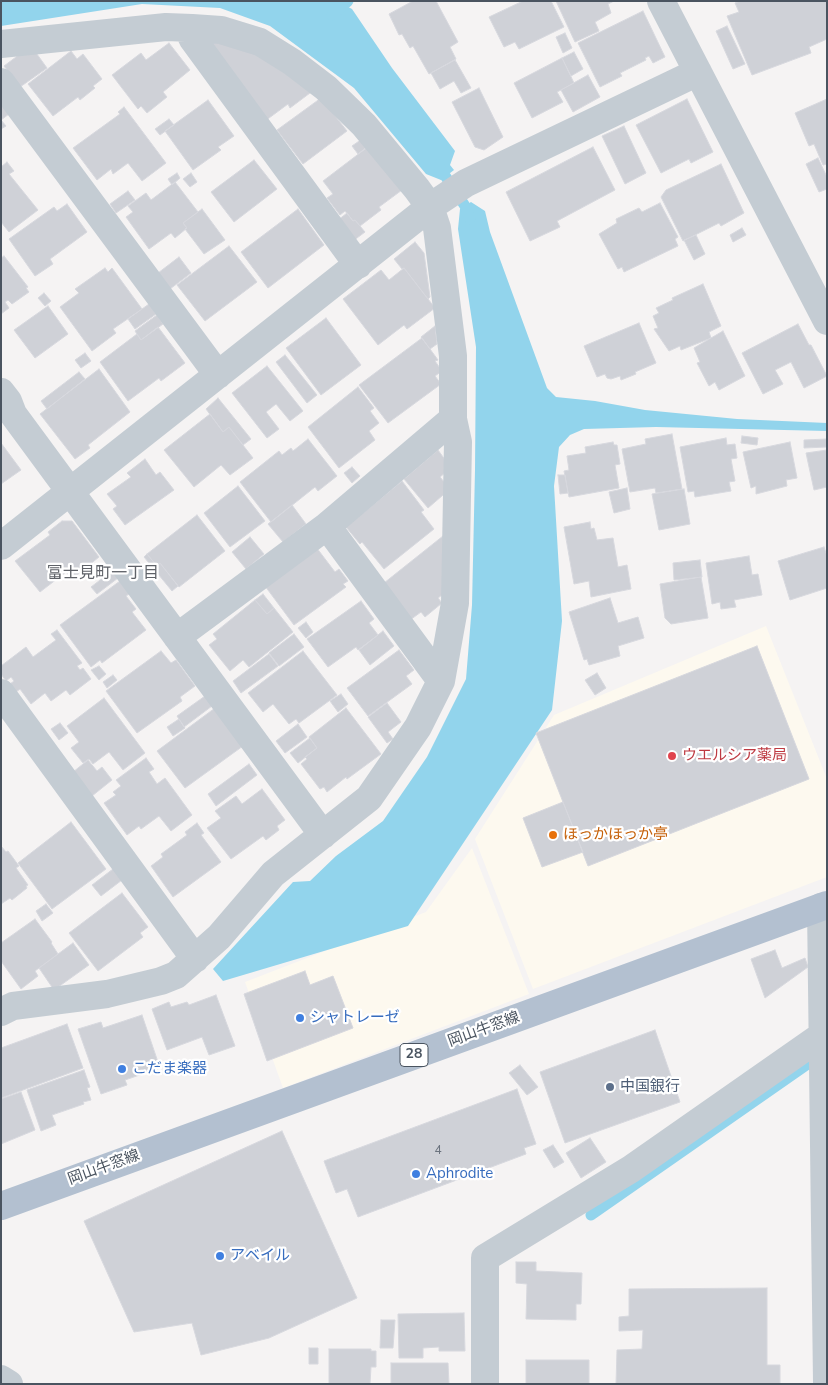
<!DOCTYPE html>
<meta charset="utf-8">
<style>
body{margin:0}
#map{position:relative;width:828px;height:1385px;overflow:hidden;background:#f5f3f3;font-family:"Nunito Sans",sans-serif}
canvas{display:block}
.frame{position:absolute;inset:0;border:2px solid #4a5460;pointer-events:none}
</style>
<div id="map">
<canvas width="828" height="1385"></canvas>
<div class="frame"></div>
</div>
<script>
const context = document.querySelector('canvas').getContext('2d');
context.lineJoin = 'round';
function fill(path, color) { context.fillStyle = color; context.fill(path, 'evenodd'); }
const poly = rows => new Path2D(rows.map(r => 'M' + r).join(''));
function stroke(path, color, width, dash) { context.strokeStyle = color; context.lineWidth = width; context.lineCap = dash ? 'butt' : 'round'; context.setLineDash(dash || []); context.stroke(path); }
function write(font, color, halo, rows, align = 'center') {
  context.font = font + ' "Nunito Sans","Noto Sans JP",sans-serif'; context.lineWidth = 4.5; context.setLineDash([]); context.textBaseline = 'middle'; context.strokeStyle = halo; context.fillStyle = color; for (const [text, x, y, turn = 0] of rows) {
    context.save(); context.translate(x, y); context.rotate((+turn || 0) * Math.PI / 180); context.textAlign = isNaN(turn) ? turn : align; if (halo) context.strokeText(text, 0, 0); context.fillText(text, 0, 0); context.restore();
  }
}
fill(poly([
 [766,626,827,779,827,877,533,989,475,839,554,715],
 [472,848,529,994,283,1088,245,982,426,912]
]), '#fdf9ef');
fill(poly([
 [1,1,337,1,352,9,392,68,455,151,450,165,454,170,441,180,426,174,354,88,270,26,220,8,142,4,1,26],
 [471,202,485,211,490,232,547,388,556,397,595,401,645,410,737,419,827,423,827,431,656,427,584,429,570,435,559,447,554,486,562,621,552,710,408,926,223,981,213,969,293,882,310,881,336,856,383,821,427,757,466,679,472,605,475,470,476,347,458,229,460,209]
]), '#92d4ec');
stroke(poly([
 [332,15,348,1],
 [438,165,465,206,470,219],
 [591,1215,812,1061]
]), '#92d4ec', 11);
const building = poly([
 [413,1,436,1,458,42,450,47,456,59,429,74,413,46,410,48,402,34,399,35,389,14,413,1],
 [523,1,551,1,564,27,519,49,515,42,504,47,489,17,523,1],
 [556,1,614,1,608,4,611,13,595,22,599,31,575,42,556,1],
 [740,1,827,1,827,39,809,47,811,53,752,75,727,16,739,12,735,3,740,1],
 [643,11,665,57,653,63,649,56,645,58,646,60,620,73,622,76,600,87,578,43,643,11],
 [727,26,745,64,733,69,716,31,727,26],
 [565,33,572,48,563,53,556,37,565,33],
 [235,42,314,90,290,108,288,104,265,121,207,43,235,42],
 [169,43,190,70,163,92,167,97,147,113,141,106,138,109,112,75,141,53,146,60,169,43],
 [34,50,47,68,20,87,4,66,24,51,27,55,34,50],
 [71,51,77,59,83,54,102,79,93,86,95,88,80,100,78,97,53,116,28,84,71,51],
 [574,52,583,69,571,76,562,58,574,52],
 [562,58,574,83,557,92,563,102,532,118,514,83,562,58],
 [455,60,471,88,461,93,454,81,440,89,431,73,455,60],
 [588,75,600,97,573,112,561,90,588,75],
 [479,88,503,137,484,150,475,147,452,102,479,88],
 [321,98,347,131,303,164,277,130,321,98],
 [687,99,713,152,691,163,689,159,661,173,636,125,687,99],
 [827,99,827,164,823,165,814,144,809,146,795,113,827,99],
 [208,100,234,136,218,147,221,150,193,170,165,131,208,100],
 [1,104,9,114,1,120,6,126,1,129,1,104],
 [124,107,166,163,142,181,128,163,113,174,111,169,97,180,73,148,120,114,118,112,124,107],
 [169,119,174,125,160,135,155,129,169,119],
 [624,126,646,173,625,184,602,136,624,126],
 [362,139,368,146,358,154,352,146,362,139],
 [369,146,402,190,379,207,381,210,360,226,355,220,353,221,345,211,340,215,327,198,333,194,323,181,369,146],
 [593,147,615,190,557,221,560,227,530,241,506,192,593,147],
 [818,158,827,177,827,189,819,192,806,164,818,158],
 [254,160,277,189,234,222,211,192,254,160],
 [7,162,14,171,9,174,38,210,9,232,1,222,1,167,7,162],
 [721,164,744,213,721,226,719,223,683,241,661,197,666,190,721,164],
 [177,173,180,178,172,185,168,179,177,173],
 [191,173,197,182,190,187,183,179,191,173],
 [175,182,198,212,183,223,187,228,175,238,171,233,149,249,126,217,133,212,128,206,146,193,151,200,175,182],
 [128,191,135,200,116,213,110,204,128,191],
 [660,203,678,237,675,239,678,246,624,272,622,267,618,269,599,234,617,223,616,219,639,208,642,212,660,203],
 [67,204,87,232,50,259,53,264,35,276,9,239,54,207,57,211,67,204],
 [202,209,225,240,204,254,185,229,187,228,183,223,202,209],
 [298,209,324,245,268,288,241,252,298,209],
 [347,213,353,221,355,220,365,232,353,241,337,221,347,213],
 [742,228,746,235,733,242,730,235,742,228],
 [696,235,705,254,694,260,684,240,696,235],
 [415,242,424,253,430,297,428,299,404,268,402,269,394,259,415,242],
 [229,246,257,282,205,321,177,285,229,246],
 [4,256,28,287,26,288,29,292,12,304,8,300,5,302,9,308,1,314,1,258,4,256],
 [179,257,191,273,170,289,158,273,179,257],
 [105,268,108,272,112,268,142,309,113,329,116,333,92,351,60,307,79,293,75,289,105,268],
 [404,268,435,308,407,329,404,325,378,345,343,299,381,270,389,280,404,268],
 [703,284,721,326,709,332,711,338,681,350,680,346,669,351,654,329,658,328,653,316,659,313,656,308,673,300,672,298,703,284],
 [44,293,51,301,45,306,38,298,44,293],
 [149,304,156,314,135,329,128,319,149,304],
 [48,306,68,334,35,358,14,330,48,306],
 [157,315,163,324,141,340,135,331,157,315],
 [326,318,361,365,321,395,286,348,326,318],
 [639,323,656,363,635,372,636,374,621,380,620,376,611,379,607,378,605,374,597,377,584,346,639,323],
 [798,324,809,345,811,345,827,376,804,388,791,362,775,370,783,384,763,394,742,353,798,324],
 [435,326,437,344,430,349,421,337,435,326],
 [158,327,185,363,161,381,159,378,128,401,100,362,137,334,141,340,158,327],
 [723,331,745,376,719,390,715,382,709,386,697,363,700,362,694,348,723,331],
 [422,338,438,360,435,361,442,371,435,376,441,384,388,423,359,385,422,338],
 [85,353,91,361,81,368,75,360,85,353],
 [285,355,317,395,307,403,276,362,285,355],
 [267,366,303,411,290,421,276,404,266,412,279,429,267,438,232,393,267,366],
 [99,369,130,412,88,445,90,448,75,459,40,414,99,369],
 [79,372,85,379,47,409,41,401,79,372],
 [358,387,374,408,370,411,379,423,369,431,375,440,339,468,308,427,358,387],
 [218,398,251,439,243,445,229,427,223,432,206,409,218,398],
 [210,414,223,432,229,427,253,458,230,475,221,465,194,487,164,450,210,414],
 [672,434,682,489,656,493,655,488,630,492,622,449,646,444,645,439,672,434],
 [742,436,758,438,757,445,741,443,742,436],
 [726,438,727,445,735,444,737,458,731,459,735,481,729,482,731,491,695,497,694,491,688,492,680,447,726,438],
 [308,439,337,476,318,491,315,487,271,522,240,482,279,451,282,455,291,448,293,451,308,439],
 [827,439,827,447,804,448,804,440,827,439],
 [613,442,614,445,617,445,620,464,615,465,619,488,569,497,564,471,569,470,567,456,586,453,585,447,613,442],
 [790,442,797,478,786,480,787,486,756,494,756,486,751,488,743,452,790,442],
 [1,443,21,470,1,484,1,443],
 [438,450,451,468,440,477,450,489,428,508,404,479,438,450],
 [827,450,827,487,814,490,806,453,827,450],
 [145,459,156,475,160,472,174,490,125,525,113,509,117,506,107,494,131,477,127,473,145,459],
 [352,467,360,476,352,483,344,473,352,467],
 [558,475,565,475,568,493,560,494,558,475],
 [402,481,424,510,421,512,434,529,384,569,362,542,360,544,346,527,402,481],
 [238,486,265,521,230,547,204,513,238,486],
 [627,488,630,509,614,513,609,492,627,488],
 [684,489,690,524,659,530,652,494,684,489],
 [292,505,306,524,283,542,268,524,292,505],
 [197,515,225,551,179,587,160,563,157,566,147,554,197,515],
 [62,521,72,521,99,557,72,579,66,572,40,592,15,561,50,535,48,532,62,521],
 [590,522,591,529,594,528,597,540,613,538,618,567,627,565,631,589,591,597,589,581,574,584,564,527,590,522],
 [443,536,446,592,438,598,442,603,425,617,421,612,410,620,384,583,443,536],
 [250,537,264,554,246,569,232,552,250,537],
 [316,547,335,572,339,569,348,581,343,584,346,587,294,625,265,586,316,547],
 [824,547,827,556,827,588,790,600,778,561,824,547],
 [147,554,157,566,160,563,178,586,172,591,144,557,147,554],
 [749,556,752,575,758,574,762,595,734,600,736,607,721,609,720,602,712,604,706,563,749,556],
 [700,560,702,577,674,580,673,563,700,560],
 [112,571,118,578,97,594,91,587,112,571],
 [701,577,708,618,671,624,665,618,660,584,701,577],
 [120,581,129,594,126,596,136,609,132,612,146,630,102,663,100,660,91,667,60,625,120,581],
 [263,594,274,608,267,614,255,600,263,594],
 [610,598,618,623,638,617,644,638,618,646,620,656,589,665,587,659,584,660,569,612,610,598],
 [255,600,267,614,274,608,293,632,249,667,243,660,230,671,209,645,217,639,213,634,255,600],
 [361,601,374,619,369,623,378,635,358,650,356,647,328,667,307,639,361,601],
 [306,622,313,632,306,638,298,628,306,622],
 [57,630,82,663,77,666,80,670,83,668,91,679,70,695,66,690,51,701,45,693,31,704,20,689,16,692,10,684,14,681,11,677,6,681,1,674,1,666,26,647,33,657,56,640,51,634,57,630],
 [383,631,394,646,370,665,359,650,383,631],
 [294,634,304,647,279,666,269,653,294,634],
 [757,646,809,779,588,866,536,733,757,646],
 [399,650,414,670,406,676,412,684,368,716,347,688,399,650],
 [161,651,171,663,176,660,195,686,180,697,182,701,137,733,106,691,161,651],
 [303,651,337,695,299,723,296,719,289,724,273,704,263,712,248,693,303,651],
 [269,654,278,666,241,693,233,681,269,654],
 [99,666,106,674,99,680,91,670,99,666],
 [597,673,606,688,595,695,585,680,597,673],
 [113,675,117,680,107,688,103,682,113,675],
 [341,694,348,704,338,712,330,701,341,694],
 [205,696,212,706,184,727,177,716,205,696],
 [104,698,145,753,123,770,109,752,93,764,89,759,83,763,71,748,79,742,67,726,104,698],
 [387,703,401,722,388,732,393,739,387,743,368,717,387,703],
 [215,708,243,746,185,788,157,751,215,708],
 [346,708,381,754,347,779,346,777,327,792,324,787,320,789,301,764,307,759,305,757,317,748,309,737,346,708],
 [179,719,185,728,173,736,167,727,179,719],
 [60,723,68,733,59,740,51,729,60,723],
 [298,724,307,737,285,753,276,741,298,724],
 [310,738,317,748,298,763,290,753,310,738],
 [146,758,154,769,149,772,157,784,165,778,192,815,171,831,159,816,141,829,139,826,127,835,104,803,116,795,113,792,121,786,116,780,146,758],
 [88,760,97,771,102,767,112,780,92,796,73,772,88,760],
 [249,764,257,775,216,806,208,794,249,764],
 [262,789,285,820,277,826,279,830,266,840,263,836,231,859,207,828,221,818,215,811,236,796,242,804,262,789],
 [563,802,583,852,542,867,523,818,563,802],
 [71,822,106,869,52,909,18,863,71,822],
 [197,823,204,833,201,835,221,862,173,897,151,866,163,857,161,854,187,835,185,832,197,823],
 [1,846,6,852,8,851,19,866,16,868,28,885,26,886,27,888,12,900,10,898,1,904,1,846],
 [113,869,122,880,101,896,92,885,113,869],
 [122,893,148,927,140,933,143,937,98,971,69,933,122,893],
 [46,904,53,913,42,921,36,911,46,904],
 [35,919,52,942,51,943,58,954,35,971,38,976,21,989,1,961,1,943,35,919],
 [73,943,89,965,54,990,39,968,73,943],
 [775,950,782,968,805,958,808,967,765,998,751,959,775,950],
 [305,971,310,985,333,976,353,1028,267,1061,244,994,305,971],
 [216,995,235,1046,209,1055,202,1037,167,1050,152,1009,169,1002,171,1007,187,1002,189,1005,216,995],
 [142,1015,160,1068,125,1080,127,1085,101,1094,78,1029,101,1022,103,1028,142,1015],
 [67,1024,83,1068,1,1098,1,1048,67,1024],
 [655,1030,680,1102,565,1143,540,1072,655,1030],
 [520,1065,538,1087,527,1095,509,1073,520,1065],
 [84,1070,90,1087,87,1088,91,1100,83,1102,84,1104,52,1115,56,1125,41,1131,27,1090,84,1070],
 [517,1089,536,1144,524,1148,526,1154,358,1217,347,1189,336,1193,324,1161,517,1089],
 [21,1092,35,1130,1,1144,1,1099,21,1092],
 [282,1131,357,1298,269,1338,201,1355,192,1323,134,1332,84,1221,282,1131],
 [590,1138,606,1162,581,1178,566,1153,590,1138],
 [553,1145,564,1162,554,1168,543,1150,553,1145],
 [516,1262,536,1262,536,1271,582,1273,581,1304,576,1304,576,1320,526,1319,527,1284,516,1283,516,1262],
 [767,1288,767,1365,780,1365,780,1384,616,1384,617,1350,642,1349,643,1330,619,1331,619,1317,629,1316,629,1289,767,1288],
 [464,1313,465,1351,439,1351,439,1347,423,1348,423,1358,399,1358,398,1314,464,1313],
 [381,1320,395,1320,393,1348,380,1348,381,1320],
 [309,1348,318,1348,318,1364,309,1364,309,1348],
 [329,1349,371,1349,371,1351,376,1351,376,1367,371,1367,370,1384,329,1384,329,1349],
 [526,1360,589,1360,589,1384,526,1384,526,1360],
 [391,1363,448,1363,449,1384,391,1384,391,1363]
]);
fill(building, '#cfd1d7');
stroke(building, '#d7d8de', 1);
stroke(poly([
 [661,1,827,321],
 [1,44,166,27,192,28,192,38,358,265],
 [1,82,218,375],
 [1,392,8,401,13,414,323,835],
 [327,526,441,681],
 [1,546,430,207,466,183,698,72],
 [177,637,327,526,453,419],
 [1,693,195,959],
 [821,907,827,1382],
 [1,1012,13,1006,107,994,161,981,176,975,219,937,273,874,369,798,418,727,441,681,455,603,458,442,453,419,453,356,437,228,430,207,417,189,364,125,326,88,292,62,260,42,221,30,192,28],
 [1,1379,9,1384],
 [485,1384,485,1258,631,1169,827,1032]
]), '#c4ccd3', 28);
stroke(poly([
 [1,1206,827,905]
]), '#b3c0d0', 28);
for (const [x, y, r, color] of [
 [672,756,5,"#e0444e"],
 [553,835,5,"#e8710a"],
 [300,1018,5,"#3f7fe0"],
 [122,1069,5,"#3f7fe0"],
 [610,1087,5,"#5c6f8a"],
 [416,1174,5,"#3f7fe0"],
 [220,1256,5,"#3f7fe0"]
]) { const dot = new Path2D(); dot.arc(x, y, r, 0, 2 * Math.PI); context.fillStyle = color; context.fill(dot); stroke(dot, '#fff', 2); }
write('12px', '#6b737e', null, [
 ["4",438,1151]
]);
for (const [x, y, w] of [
 [414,1055,28]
]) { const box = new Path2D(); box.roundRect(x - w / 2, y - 11.5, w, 23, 4); context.fillStyle = '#fff'; context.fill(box); stroke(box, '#4a5460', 1); }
write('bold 14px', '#4a5460', null, [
 ["28",414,1055]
]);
write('15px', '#be3a42', '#fff', [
 ["ウエルシア薬局",682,756]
], 'left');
write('15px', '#c56008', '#fff', [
 ["ほっかほっか亭",563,835]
], 'left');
write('15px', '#366cbe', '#fff', [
 ["シャトレーゼ",310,1018],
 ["こだま楽器",132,1069],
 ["Aphrodite",426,1174],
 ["アベイル",230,1256]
], 'left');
write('15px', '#4a5460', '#fff', [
 ["岡山牛窓線",484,1030,-20],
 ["岡山牛窓線",104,1168,-20]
]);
write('15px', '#4e5e75', '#fff', [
 ["中国銀行",620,1087]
], 'left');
write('16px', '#5f6268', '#fff', [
 ["富士見町一丁目",103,574]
]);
</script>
